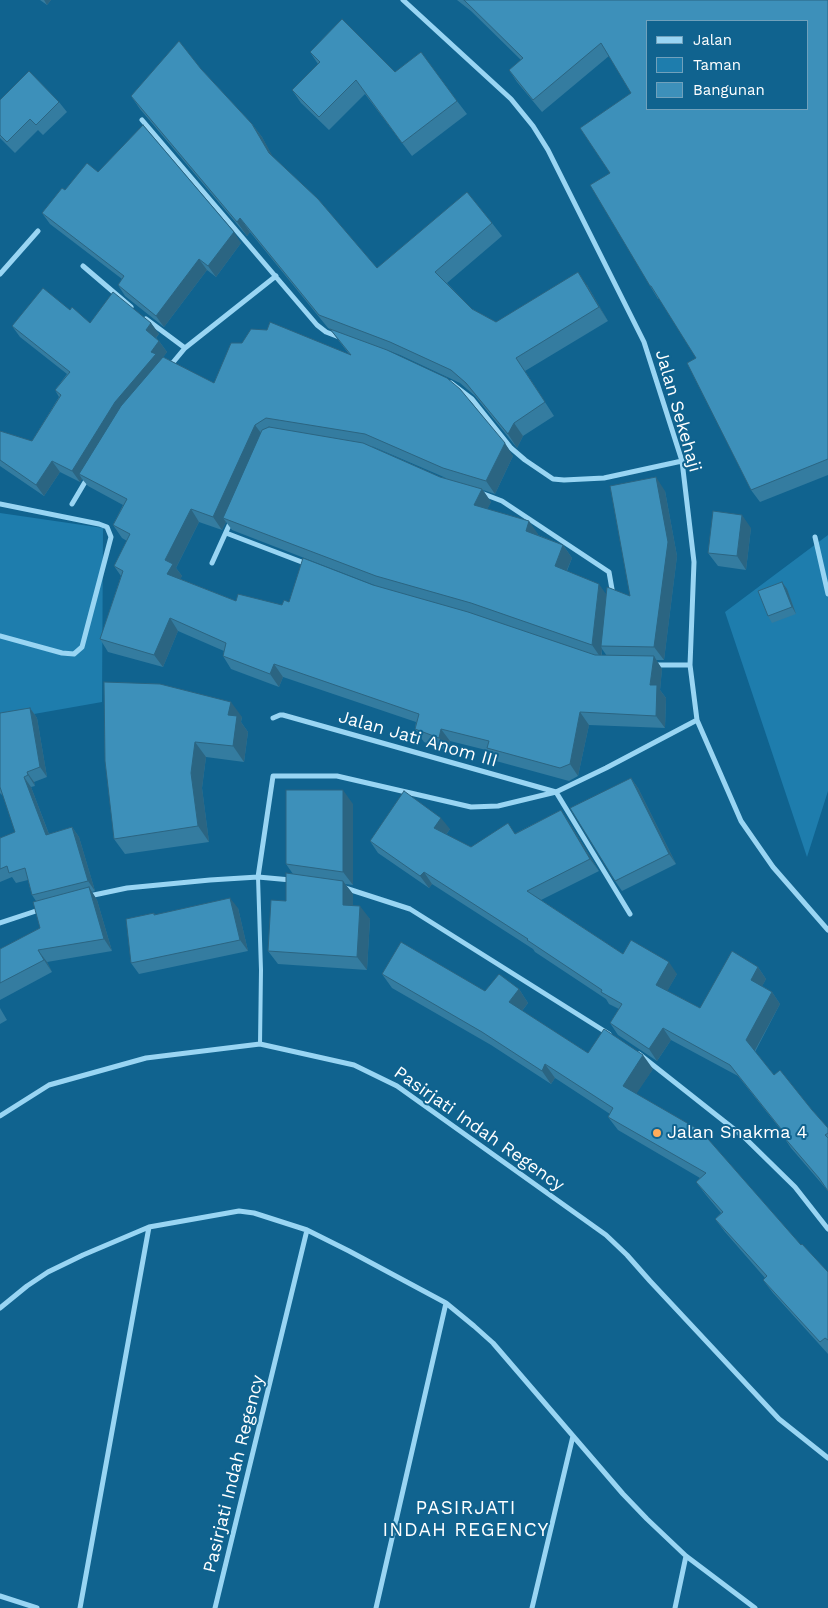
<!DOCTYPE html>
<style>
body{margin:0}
#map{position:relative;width:828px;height:1608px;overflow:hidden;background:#10638f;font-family:"Work Sans",sans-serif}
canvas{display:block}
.legend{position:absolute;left:646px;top:20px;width:162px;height:90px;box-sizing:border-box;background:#10638f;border:1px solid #70a1bc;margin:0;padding:6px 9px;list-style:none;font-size:15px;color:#fff}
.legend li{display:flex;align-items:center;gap:10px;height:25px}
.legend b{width:25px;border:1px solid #70a1bc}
</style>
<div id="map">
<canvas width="828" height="1608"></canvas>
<ul class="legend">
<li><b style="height:6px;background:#99d5f3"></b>Jalan</li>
<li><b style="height:14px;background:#1e7dad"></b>Taman</li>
<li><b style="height:14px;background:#3d90ba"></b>Bangunan</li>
</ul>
</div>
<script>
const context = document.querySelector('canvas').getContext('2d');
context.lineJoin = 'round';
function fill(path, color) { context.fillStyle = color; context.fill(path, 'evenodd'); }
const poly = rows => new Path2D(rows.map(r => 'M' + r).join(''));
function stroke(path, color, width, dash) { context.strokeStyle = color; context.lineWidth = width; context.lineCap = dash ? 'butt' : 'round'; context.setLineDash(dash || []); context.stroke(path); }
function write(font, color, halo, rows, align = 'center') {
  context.font = font + ' "Work Sans",sans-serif'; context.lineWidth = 4; context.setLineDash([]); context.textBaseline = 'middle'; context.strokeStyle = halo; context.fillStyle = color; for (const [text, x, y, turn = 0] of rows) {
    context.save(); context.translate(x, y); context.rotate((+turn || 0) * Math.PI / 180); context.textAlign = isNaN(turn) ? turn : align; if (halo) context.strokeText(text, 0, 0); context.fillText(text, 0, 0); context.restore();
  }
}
fill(poly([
 [0,513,103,528,102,702,0,720],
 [828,535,828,791,807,857,725,612]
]), '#1e7dad');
stroke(poly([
 [258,877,261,970,260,1044]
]), '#99d5f3', 4);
stroke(poly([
 [403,0,511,99,533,126,548,150,644,342,682,461,694,562,690,665,697,720,741,821,773,867,828,930],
 [142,120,317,325,326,332,339,337],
 [83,266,131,307],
 [0,274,38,231],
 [146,319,185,348],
 [170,366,185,348,276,276],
 [451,383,472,399,511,448,525,460,553,479,564,480,604,478,682,461],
 [481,493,502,501,609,572,613,595],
 [0,504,99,524,107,527,111,537,82,647,74,654,62,653,0,636],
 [72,504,88,477],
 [226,533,307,564],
 [815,537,828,594],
 [212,563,231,521],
 [654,665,690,665],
 [273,718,280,715,283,715,556,792,630,914],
 [258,877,273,776,337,776,471,807,498,806,556,792,606,768,697,720],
 [342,887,410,909,609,1034],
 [89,896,127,888,210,880,258,877,291,880],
 [0,923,42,909],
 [639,1054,744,1137,795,1187,828,1229],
 [0,1116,49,1085,146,1058,260,1044,354,1065,397,1086,606,1235,627,1255,650,1281,779,1419,828,1458],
 [0,1308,27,1286,48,1272,83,1255,149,1227,239,1211,254,1213,307,1230,349,1251,446,1303,474,1326,493,1343,623,1494,647,1519,686,1556,755,1608],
 [0,1596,37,1608],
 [80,1608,149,1227],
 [215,1608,307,1230],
 [376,1608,446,1303],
 [532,1608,573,1436],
 [675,1608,686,1556]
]), '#99d5f3', 5);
fill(poly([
 [40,0,51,0,47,5],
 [457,0,828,0,828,475,760,502,751,490,696,358,659,298,658,299,650,286,610,173,631,93,609,56,542,112,517,82,509,70,521,60,471,11],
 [310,52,395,72,457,101,467,114,412,156,365,94,329,130,301,103,292,90,318,64],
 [201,69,252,124,262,137,272,156,377,268,492,223,502,236,447,283,472,309,496,322,587,285,608,321,525,371,554,416,523,436,517,448,475,396,460,383,400,355,387,350,513,456,495,494,483,490,491,502,487,509,538,534,538,535,563,545,572,558,567,571,606,594,630,596,665,491,677,556,664,660,656,660,662,669,660,690,666,698,665,728,589,725,578,776,569,781,496,761,490,751,450,741,448,751,424,742,415,729,416,722,283,677,279,687,231,669,223,656,224,651,178,631,163,667,108,652,100,639,121,576,114,566,127,541,122,538,113,525,123,505,88,486,82,479,80,482,60,472,44,496,0,466,0,431,32,441,59,397,55,390,67,374,20,337,12,326,70,310,90,323,151,323,159,334,156,338,159,341,167,352,163,357,214,383,349,354,339,341,330,329,328,328,250,232,247,236,140,109,131,96],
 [371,446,374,447,446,478,440,477],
 [199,522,222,530,226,522,232,530,374,585,289,602,282,605,236,601,180,579,182,576,176,568],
 [602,649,607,656,602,656],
 [0,100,59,102,67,112,43,135,38,130,15,153,0,138],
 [98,172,241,243,216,277,207,270,164,327,125,296,118,285,122,279,50,224,42,213,65,190],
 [751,528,746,570,718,566,708,553],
 [787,589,796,614,772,623,768,616],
 [104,682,242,717,241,722,248,732,244,762,206,757,202,788,209,842,125,854,114,839],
 [30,708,37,718,47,777,34,782,35,786,31,787,49,834,72,827,79,837,95,891,92,892,97,900,112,951,47,962,52,972,0,1000,0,949,40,928,36,901,32,895,28,880,16,883,12,877,0,882,0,838,15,832,3,795,2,795,0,793,0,713],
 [631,778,638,788,676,864,622,891,615,881],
 [353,804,353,885,345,884,353,894,353,906,370,919,367,970,278,964,268,951,286,901,293,874,286,864],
 [561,810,569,822,599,871,541,900,623,954,677,974,667,991,700,1008,758,967,766,979,762,986,772,992,780,1004,755,1052,774,1075,812,1110,828,1128,828,1191,791,1148,783,1136,785,1135,738,1076,671,1040,657,1061,618,1035,610,1023,619,1009,609,1004,606,999,535,952,533,949,432,884,429,888,378,853,370,841,450,829,446,835,471,847,516,833],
 [238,908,248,951,139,974,131,963,154,913,155,915],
 [382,974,485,991,519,989,528,1003,522,1011,588,1053,653,1069,636,1093,801,1245,828,1272,828,1354,773,1293,763,1280,765,1278,725,1232,715,1219,721,1213,706,1195,696,1182,700,1178,618,1130,608,1117,610,1114,555,1078,551,1084,491,1045,392,988],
 [0,1008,7,1020,0,1024]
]), '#347ca0');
fill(poly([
 [44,0,51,0,47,5],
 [252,124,262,137,278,166,269,153],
 [240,218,250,232,247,236,237,222],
 [234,232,241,243,216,277,208,266],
 [199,259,207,270,164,327,156,316],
 [578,272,587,285,608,321,599,307],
 [151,323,159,334,153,341,146,330],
 [159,341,167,352,79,474,82,479,80,482,72,471,115,402,151,352],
 [514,423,523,436,517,448,508,434],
 [255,425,264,437,223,518,226,522,222,530,213,517],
 [505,443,513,456,495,494,486,481],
 [52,461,60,472,44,496,36,485],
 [656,477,665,491,677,556,664,660,654,647],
 [482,489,491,502,483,518,474,505],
 [191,509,199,522,176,568,182,576,176,587,167,574,165,560],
 [742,515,751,528,746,570,737,556],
 [529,521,538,534,535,544,526,531],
 [563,545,572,558,563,579,555,566],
 [782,582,787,589,796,614,792,607],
 [599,584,608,597,601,646,602,649,601,658,592,645],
 [170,618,178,631,163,667,154,655],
 [654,656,662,669,660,690,666,698,665,728,656,716,650,685],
 [274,664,283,677,279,687,270,674],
 [231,702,242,717,241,722,248,732,244,762,233,746,228,715],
 [30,708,37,718,47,777,40,767],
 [580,712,589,725,578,776,570,764],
 [441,729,450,741,448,751,439,738],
 [195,742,206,757,202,788,209,842,198,826,191,773],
 [27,772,34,782,35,786,28,775],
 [24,777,31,787,53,845,46,835],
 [631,778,638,788,676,864,669,854],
 [343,790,353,804,353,885,343,872],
 [561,810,569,822,599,871,590,859],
 [441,818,450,829,442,840,434,828],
 [72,827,79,837,95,891,88,881],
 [424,872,432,884,429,888,420,876],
 [343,881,353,894,353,918,343,905],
 [89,887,97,900,112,951,104,939],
 [230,898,238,908,248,951,240,940],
 [360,906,370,919,367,970,357,957],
 [38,950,47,962,52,972,44,960],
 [669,962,677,974,664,997,656,985],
 [758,967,766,979,759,992,751,980],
 [519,989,528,1003,518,1016,509,1002],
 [772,992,780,1004,754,1052,746,1040],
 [663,1028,671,1040,657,1061,649,1049],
 [643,1055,653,1069,633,1099,623,1086],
 [545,1064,555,1078,551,1084,542,1071]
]), '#2b6582');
const building = poly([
 [464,0,828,0,828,459,751,490,687,363,696,358,651,286,650,286,590,185,610,173,580,128,631,93,601,43,533,100,509,70,523,58,464,0],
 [647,21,807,21,807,109,647,109,647,21],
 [342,19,395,72,421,52,457,101,402,143,356,80,319,117,292,90,320,62,310,52,342,19],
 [179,41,201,69,252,124,269,153,318,199,377,268,467,192,492,223,435,272,472,309,496,322,578,272,599,307,516,358,545,402,514,423,508,434,466,383,451,370,390,342,319,315,240,218,237,222,131,96,179,41],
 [29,71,59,102,36,125,30,119,7,142,0,135,0,100,29,71],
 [143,125,234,232,208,266,199,259,156,316,118,285,124,276,42,213,62,188,65,190,87,163,98,172,143,125],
 [43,288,70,310,72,307,90,323,113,292,151,323,146,330,159,341,151,352,156,354,115,402,72,471,52,461,36,485,0,460,0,431,32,441,61,395,55,390,70,372,12,326,43,288],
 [270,322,351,355,330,329,387,350,447,378,460,389,505,443,486,481,443,468,365,434,266,418,255,425,213,517,191,509,165,560,173,564,167,574,236,601,238,594,282,605,284,600,289,602,303,558,373,585,468,612,595,655,654,656,650,685,657,685,656,716,580,712,570,764,560,768,487,748,489,741,441,729,439,738,415,729,419,714,274,664,270,674,223,656,226,643,170,618,154,655,100,639,123,571,114,566,130,534,113,525,127,499,79,474,121,406,163,357,214,383,231,343,242,343,251,329,267,330,270,322],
 [269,427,363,443,440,477,482,489,474,505,529,521,526,531,563,545,555,566,599,584,592,645,471,603,376,576,223,518,262,430,269,427],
 [656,477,668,542,654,647,601,646,607,587,630,596,610,486,656,477],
 [713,511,742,515,737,556,708,553,713,511],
 [782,582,792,607,768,616,758,591,782,582],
 [104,682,160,684,231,702,228,715,237,716,233,746,195,742,191,773,198,826,114,839,105,761,104,682],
 [30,708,40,767,27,772,28,775,24,777,46,835,72,827,88,881,32,895,25,868,9,873,7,866,0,869,0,838,15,832,0,787,0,713,30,708],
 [631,778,669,854,615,881,570,808,631,778],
 [286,790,343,790,343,872,286,864,286,790],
 [404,791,441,818,434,828,471,847,508,823,515,834,561,810,590,859,527,891,623,954,631,940,669,962,656,985,700,1008,732,951,758,967,751,980,772,992,746,1040,774,1075,780,1070,812,1110,828,1128,828,1133,825,1135,828,1138,828,1191,819,1178,783,1136,785,1134,730,1065,663,1028,649,1049,610,1023,622,1004,601,992,602,990,527,940,528,939,424,872,420,876,370,841,404,791],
 [286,873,343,881,343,905,360,906,357,957,268,951,271,900,286,901,286,873],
 [89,887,104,939,38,950,44,960,0,983,0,949,40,928,33,902,89,887],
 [230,898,240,940,131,963,126,919,154,913,154,915,230,898],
 [401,942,485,991,499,974,519,989,509,1002,588,1053,604,1029,643,1055,623,1086,701,1131,801,1245,802,1244,828,1272,828,1340,825,1338,820,1342,763,1280,767,1276,715,1219,723,1212,696,1182,706,1173,608,1117,613,1108,545,1064,542,1071,482,1032,382,974,401,942]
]);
fill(building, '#3d90ba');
stroke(building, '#2b6582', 1);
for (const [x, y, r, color] of [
 [657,1133,5,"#ffac5b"]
]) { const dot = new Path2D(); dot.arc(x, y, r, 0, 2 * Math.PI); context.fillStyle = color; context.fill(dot); stroke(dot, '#10638f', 2); }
write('18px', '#fff', '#10638f', [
 ["Jalan Sekehaji",678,411,74],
 ["Jalan Jati Anom III",418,739,16],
 ["Pasirjati Indah Regency",479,1129,35],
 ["Pasirjati Indah Regency",234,1474,-76]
]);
write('18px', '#fff', '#10638f', [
 ["Jalan Snakma 4",667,1133]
], 'left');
context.letterSpacing = '1px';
write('19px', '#fff', '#10638f', [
 ["PASIRJATI",466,1508],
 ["INDAH REGENCY",466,1530]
]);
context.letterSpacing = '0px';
</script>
